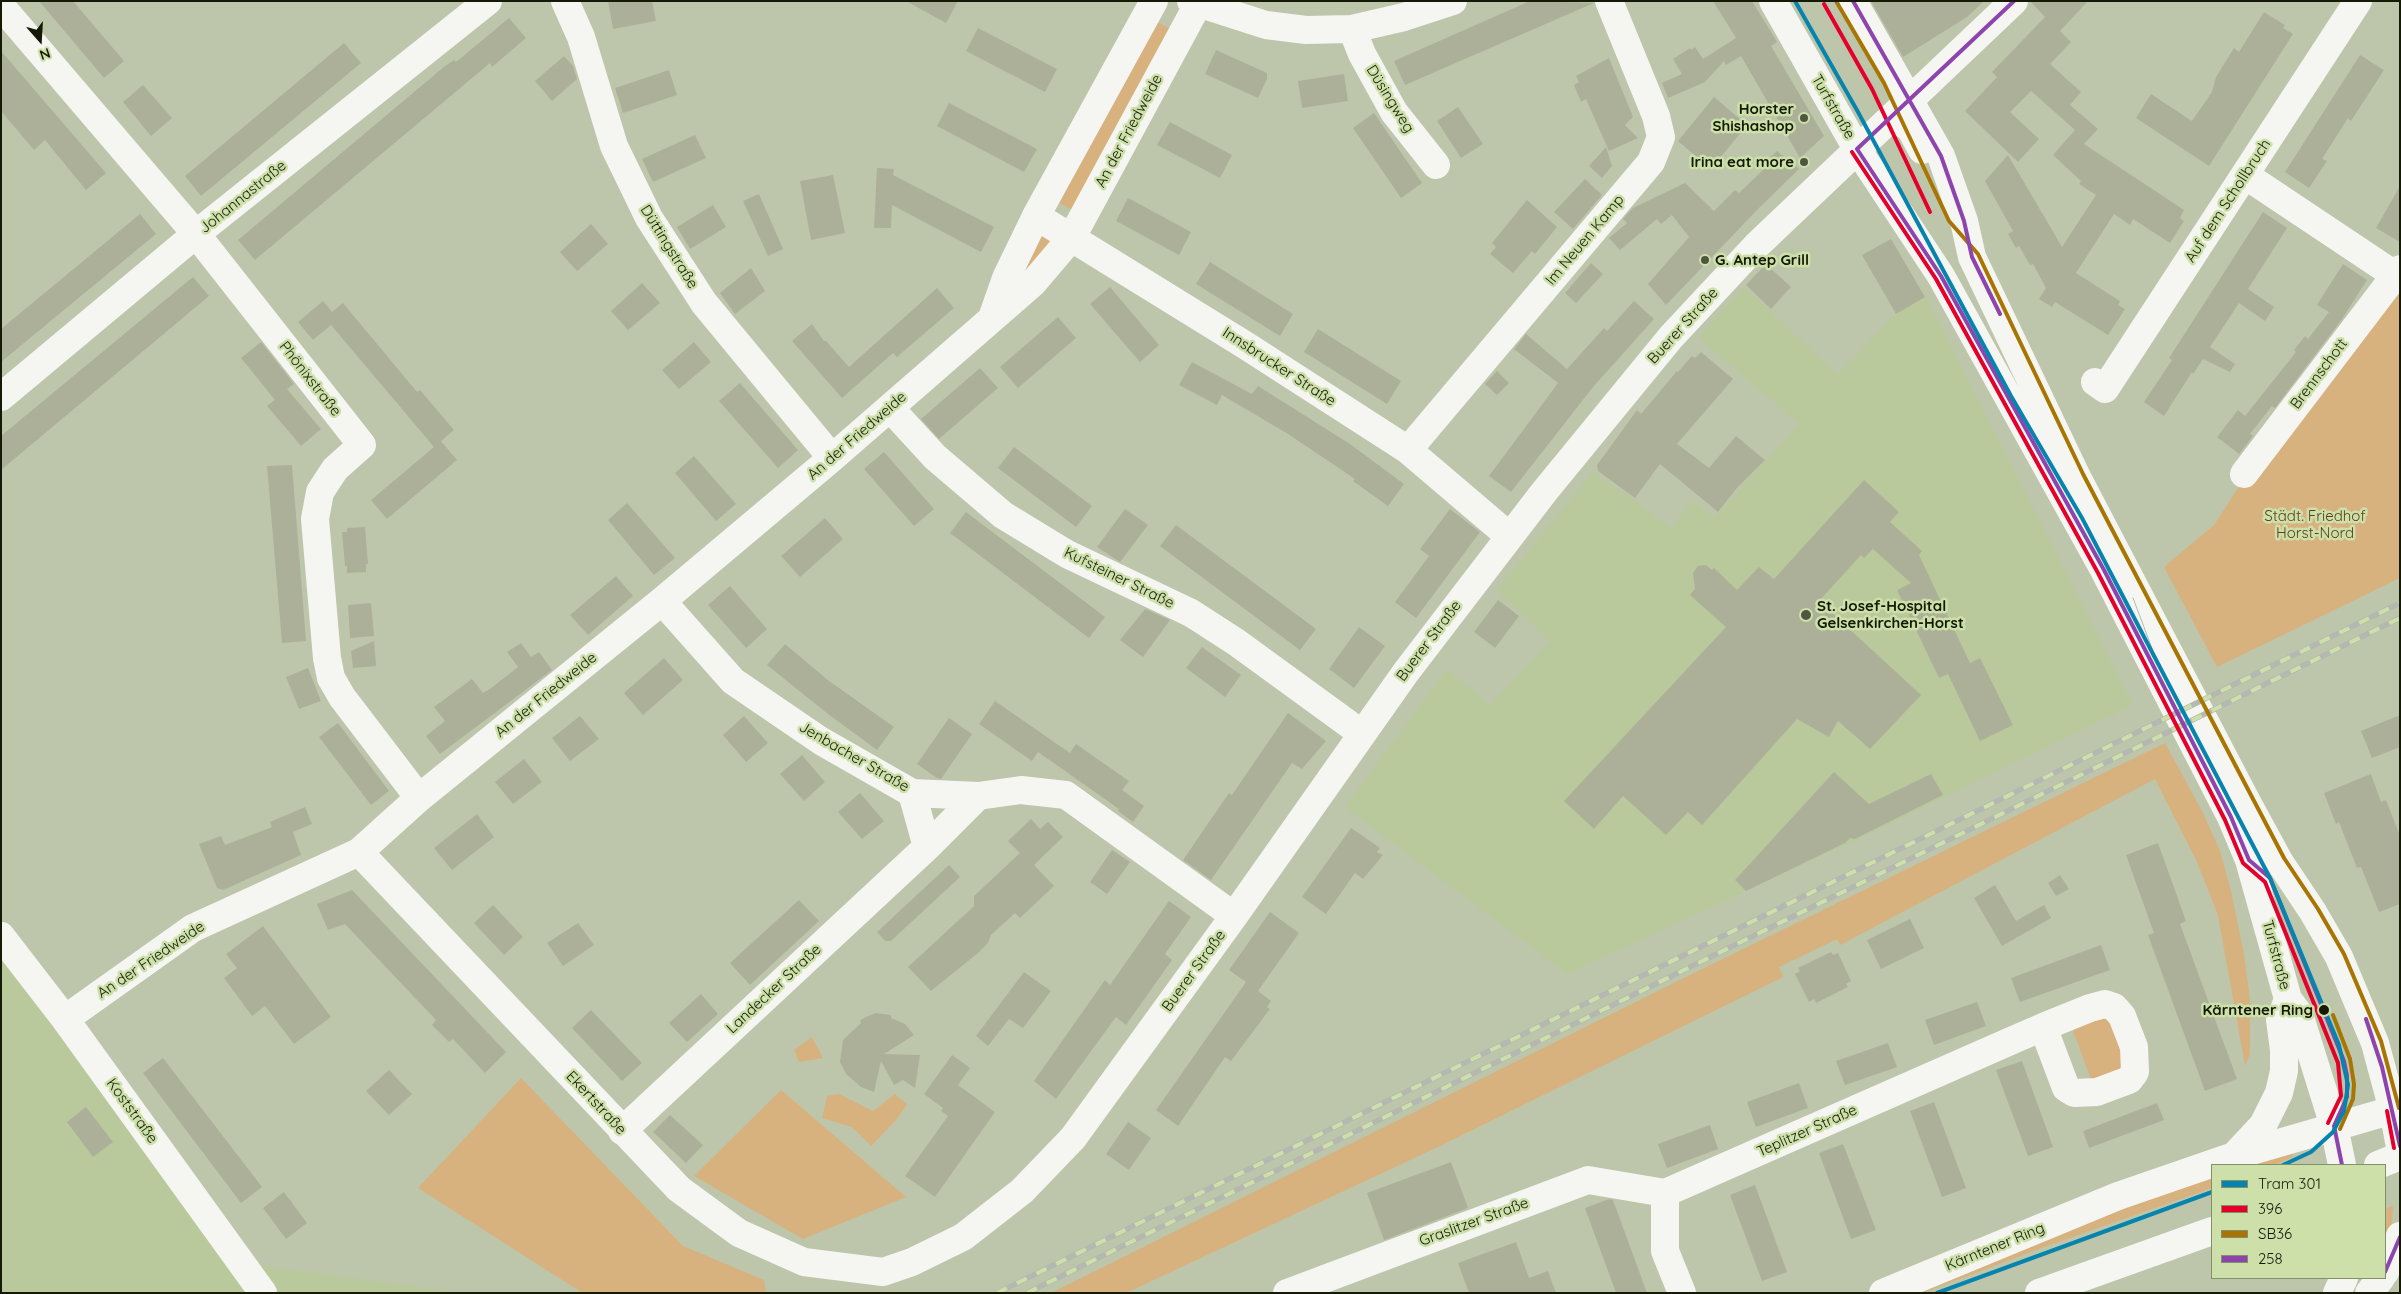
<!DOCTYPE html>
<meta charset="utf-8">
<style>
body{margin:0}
#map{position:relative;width:2401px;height:1294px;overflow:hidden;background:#bdc6aa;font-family:Quicksand,sans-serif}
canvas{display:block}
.frame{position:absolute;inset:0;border:2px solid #141a06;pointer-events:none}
.legend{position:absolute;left:2211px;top:1164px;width:175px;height:115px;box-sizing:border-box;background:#cde0aa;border:1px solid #839168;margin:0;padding:6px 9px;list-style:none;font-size:15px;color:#141a06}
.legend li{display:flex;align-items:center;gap:10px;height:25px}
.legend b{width:25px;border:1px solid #839168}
.north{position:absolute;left:15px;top:15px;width:50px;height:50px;-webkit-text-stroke:4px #cde0aa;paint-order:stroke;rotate:161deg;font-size:14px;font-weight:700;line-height:20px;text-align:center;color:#141a06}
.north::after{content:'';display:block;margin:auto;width:18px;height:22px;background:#141a06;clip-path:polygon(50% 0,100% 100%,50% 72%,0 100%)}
</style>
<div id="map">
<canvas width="2401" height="1294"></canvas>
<div class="frame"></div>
<ul class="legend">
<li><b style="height:6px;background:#0684ae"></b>Tram 301</li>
<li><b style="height:6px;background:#e4002b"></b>396</li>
<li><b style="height:6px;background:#a87502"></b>SB36</li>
<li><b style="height:6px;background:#8e44ad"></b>258</li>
</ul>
<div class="north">N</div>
</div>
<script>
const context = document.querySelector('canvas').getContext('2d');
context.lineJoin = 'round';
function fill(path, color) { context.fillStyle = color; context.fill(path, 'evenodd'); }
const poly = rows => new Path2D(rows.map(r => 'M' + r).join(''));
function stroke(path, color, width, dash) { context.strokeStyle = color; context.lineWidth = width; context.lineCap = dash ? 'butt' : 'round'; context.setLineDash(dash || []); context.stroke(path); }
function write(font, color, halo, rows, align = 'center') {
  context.font = font + ' Quicksand,sans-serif'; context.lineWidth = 5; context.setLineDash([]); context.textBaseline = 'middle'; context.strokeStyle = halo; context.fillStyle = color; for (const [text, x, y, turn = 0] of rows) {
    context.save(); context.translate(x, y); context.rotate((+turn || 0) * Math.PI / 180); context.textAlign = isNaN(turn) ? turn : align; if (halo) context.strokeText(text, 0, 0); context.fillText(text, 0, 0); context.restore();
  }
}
fill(poly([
 [1744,287,1838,375,1893,316,1925,295,2133,705,1854,841,1567,974,1345,807,1447,669,1490,705,1550,641,1497,590,1593,472,1672,528,1692,501,1714,518,1799,424,1698,337],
 [1,959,231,1262,464,1293,1,1293]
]), '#b9c99b');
fill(poly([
 [1152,19,1172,30,1076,212,1056,201],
 [1038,232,1054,237,1024,275,1021,267],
 [2400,273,2400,578,2217,667,2164,567,2214,525,2248,473],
 [2165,743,2202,811,2220,851,2231,891,2244,954,2250,1000,2250,1054,2245,1066,2218,915,2197,862,2155,779,1840,945,1837,939,1779,967,1783,977,1440,1146,1126,1293,1051,1293,1700,970],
 [2096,1014,2117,1025,2128,1053,2119,1076,2093,1085,2071,1025],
 [812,1037,823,1058,799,1062,794,1050],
 [521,1078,683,1246,764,1280,766,1293,581,1292,418,1188],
 [781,1090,906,1197,803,1239,694,1176],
 [839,1094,873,1111,895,1094,907,1104,897,1119,871,1146,852,1127,822,1118,827,1096],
 [2290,1150,2293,1157,2274,1165,2245,1165],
 [2212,1176,2212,1188,2044,1247,1923,1293,1909,1293,2064,1229],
 [2393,1206,2392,1222,2385,1253,2385,1209]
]), '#d7b27e');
fill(poly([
 [39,1,73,1,124,61,104,78],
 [608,1,652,1,656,21,613,29],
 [906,1,958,1,946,23],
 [1530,1,1594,3,1405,85,1394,61],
 [1713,1,1752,1,1777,42,1771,46,1824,136,1800,158,1741,56,1726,65,1724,61,1705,82,1668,98,1662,83,1682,74,1673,59,1690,48,1691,50,1695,47,1703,59,1736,38],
 [1871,1,1984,1,1967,17,1903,57],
 [2030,1,2088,1,2060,31,2071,42,2050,64,2081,92,2070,105,2098,129,2084,144,2184,210,2180,218,2184,221,2170,243,2133,219,2130,225,2114,214,2076,273,2120,301,2118,305,2125,309,2108,335,2055,302,2052,307,2039,299,2046,288,2033,264,2030,265,2019,246,2016,248,2008,234,2013,231,1985,181,2008,155,2062,247,2096,195,2079,184,2081,181,2053,155,2075,130,2031,91,2010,112,2039,139,2018,162,1965,111,1997,77,1992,72,2045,17],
 [2264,12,2285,25,2283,28,2293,34,2209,166,2136,118,2151,94,2192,121,2212,92,2216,77,2234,48,2239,52],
 [509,18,526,38,492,67,490,63,255,260,238,240,445,66,454,60,456,62],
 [978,28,1057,69,1045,92,966,51],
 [344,43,361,63,201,196,185,176],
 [1216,50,1267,73,1267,79,1258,98,1205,74],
 [1,51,106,173,86,190,45,140,34,150,1,111],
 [2360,55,2384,70,2351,121,2348,118,2322,159,2327,161,2309,188,2285,172],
 [564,56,573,66,577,79,552,101,535,81],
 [1609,58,1633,117,1625,125,1638,138,1609,151,1586,99,1581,102,1574,85,1579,82,1576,76],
 [669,70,677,95,623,113,615,88],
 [1344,74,1348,101,1302,108,1298,81],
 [143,85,172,118,151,136,123,102],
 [1714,97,1747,125,1711,169,1678,141],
 [949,103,1037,149,1024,172,937,126],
 [1458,107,1483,144,1461,158,1437,121],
 [1374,113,1422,183,1401,198,1353,128],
 [1170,122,1232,155,1220,178,1157,145],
 [695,135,706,158,653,182,642,159],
 [1606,147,1612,166,1602,178,1589,166],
 [1777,151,1799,169,1758,209,1666,305,1648,284,1689,237,1672,215,1661,224,1657,219,1620,250,1609,238,1627,223,1623,219,1633,208,1685,183,1714,211,1735,190,1739,193,1766,167,1763,164],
 [877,168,894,169,893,175,994,227,981,252,892,205,891,228,874,228],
 [833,175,845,233,811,240,800,181],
 [1585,179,1602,195,1573,229,1554,212],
 [2400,186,2400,242,2376,228],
 [759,194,783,249,768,256,743,201],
 [1128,198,1191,232,1179,255,1116,221],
 [1527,200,1557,227,1535,254,1532,251,1513,273,1490,254,1496,247,1492,243],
 [713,205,726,227,690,249,677,227],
 [2263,212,2287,228,2248,289,2274,307,2265,321,2239,303,2210,347,2235,364,2230,372,2203,359,2193,374,2192,372,2164,416,2144,402,2172,360,2169,358],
 [140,214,156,234,1,362,1,329],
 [591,224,608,244,577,271,560,252],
 [1891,239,1925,297,1896,314,1862,255],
 [1210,262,1293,314,1280,336,1196,284],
 [1591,263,1603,274,1576,303,1565,293],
 [1766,264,1791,287,1771,309,1746,285],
 [2343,264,2367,280,2342,319,2275,408,2272,406,2250,434,2253,436,2239,454,2217,437,2238,410,2245,416,2296,352,2294,350,2305,336,2308,339,2329,312,2317,305],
 [751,268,765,291,735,314,720,293],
 [193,277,209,296,1,470,1,436],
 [642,283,660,303,628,330,611,311],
 [1110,287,1159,345,1140,362,1090,304],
 [937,288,954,308,897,357,893,353,842,398,792,341,812,324,824,341,826,341,849,367],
 [323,301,332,312,343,303,417,392,420,390,454,430,441,441,457,460,387,519,371,500,434,447,331,325,313,340,298,322],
 [1634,301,1654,319,1593,387,1511,492,1489,476,1558,383,1514,349,1526,334,1567,369,1604,328,1607,331],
 [1058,317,1076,338,1018,388,1000,367],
 [1318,329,1401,381,1387,404,1304,352],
 [261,342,294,384,287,389,321,429,301,446,267,406,275,400,241,358],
 [694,342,711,362,679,389,662,370],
 [1701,352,1733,379,1677,444,1709,468,1736,436,1765,460,1736,489,1718,512,1660,464,1635,498,1598,471,1597,465,1637,410,1641,414,1677,371,1678,372,1692,356,1695,358],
 [1192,362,1252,394,1258,386,1350,444,1404,484,1388,506,1353,481,1355,479,1288,434,1222,395,1217,405,1179,385],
 [980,368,998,388,939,439,921,419],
 [1497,371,1509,383,1497,395,1485,384],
 [740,383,798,450,778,468,719,401],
 [1014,447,1092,506,1076,527,998,468],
 [884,452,934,509,914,526,864,469],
 [694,456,736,504,716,521,675,473],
 [292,465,306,641,282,643,267,466],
 [1864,480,1899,512,1890,522,1922,551,1919,555,1970,663,1980,658,2013,725,1980,741,1948,674,1939,678,1897,590,1911,583,1873,549,1864,558,1861,555,1819,601,1921,695,1870,749,1838,721,1829,737,1797,719,1702,825,1688,812,1666,835,1623,796,1594,829,1564,801,1726,627,1690,595,1695,589,1693,573,1698,566,1706,565,1712,570,1714,568,1737,590,1759,567,1774,579],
 [627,503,675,558,654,575,608,520],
 [1125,509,1148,525,1120,562,1097,547],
 [1450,509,1480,532,1416,618,1395,602,1429,556,1420,549],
 [966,512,1105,617,1089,638,950,533],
 [825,518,843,539,800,577,781,556],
 [1176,525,1316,629,1300,650,1160,546],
 [365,527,368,564,366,564,366,572,347,573,347,566,345,566,342,532,347,532,347,528],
 [616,576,633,596,588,635,570,615],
 [730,586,767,629,746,648,708,605],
 [1498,600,1519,616,1495,648,1474,632],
 [371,603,374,636,350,638,348,605],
 [1145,609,1170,620,1143,657,1120,640],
 [1359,627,1385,646,1354,688,1329,669],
 [374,641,376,666,353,668,351,651],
 [521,643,531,657,539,652,552,670,440,754,426,736,445,721,434,707,472,679,483,693,490,689,518,667,507,652],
 [785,644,829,681,894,727,877,750,828,714,767,665],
 [1202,647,1241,675,1225,697,1186,668],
 [664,658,683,680,643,715,624,693],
 [308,668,321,701,299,709,286,677],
 [995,701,1070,753,1076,744,1129,781,1122,790,1144,806,1133,822,1118,811,1119,809,1038,752,1032,761,979,724],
 [1288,713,1326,741,1302,769,1292,763,1211,880,1183,860,1229,793,1232,795],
 [2400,715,2400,747,2372,758,2361,731],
 [580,716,599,739,570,761,552,738],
 [744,716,768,743,746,762,723,735],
 [949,718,972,734,941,779,937,778,917,764],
 [338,723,389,791,371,805,319,737],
 [802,755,825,782,804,801,780,774],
 [524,759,542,782,513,804,495,782],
 [1834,772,1869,804,1931,774,1943,795,1855,839,1850,838,1845,843,1746,891,1735,880],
 [2371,774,2381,802,2386,800,2400,836,2400,904,2379,912,2361,867,2357,868,2339,822,2336,824,2324,793],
 [860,793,884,821,862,839,838,812],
 [305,807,312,824,293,832,301,855,223,890,217,888,199,844,221,836,225,845,272,827,270,822],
 [477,814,494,837,452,870,434,848],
 [1031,819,1040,829,1048,822,1063,837,1034,865,1054,886,1020,918,1015,913,991,935,988,943,978,953,931,991,908,967,974,906,974,896,1020,853,1008,841],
 [1351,828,1380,848,1377,852,1383,855,1363,879,1355,873,1326,914,1302,897],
 [2158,843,2186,921,2180,924,2237,1079,2205,1091,2148,935,2154,933,2126,855],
 [1112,850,1130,862,1107,894,1090,882],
 [949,865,960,877,891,941,885,941,877,932],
 [2060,875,2069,889,2056,896,2048,883],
 [1995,885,2016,921,2044,905,2051,918,2002,946,1974,898],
 [352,890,506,1052,485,1073,453,1039,449,1042,432,1025,436,1020,345,924,328,930,317,904],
 [799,900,819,921,750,985,730,963],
 [1169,901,1191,917,1165,954,1172,960,1126,1025,1116,1017,1056,1099,1034,1081,1105,980,1110,985],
 [493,905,523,937,504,955,474,923],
 [1270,912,1299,933,1258,991,1271,1001,1267,1007,1270,1009,1231,1061,1225,1057,1178,1126,1156,1110,1246,982,1229,970],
 [1910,919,1924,948,1881,969,1867,940],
 [578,923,594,945,563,966,547,943],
 [263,926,331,1017,294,1044,265,1006,252,1016,224,978,237,968,226,954],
 [2101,945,2110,970,2020,1002,2011,978],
 [1831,952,1833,955,1838,953,1851,981,1846,984,1848,987,1816,1003,1814,999,1809,1002,1795,974,1800,971,1798,968],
 [1024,972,1051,991,1023,1028,1009,1019,988,1046,976,1036],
 [701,994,718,1014,687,1042,669,1023],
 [1977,1002,1986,1026,1934,1045,1925,1020],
 [591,1010,642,1063,622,1081,572,1028],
 [875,1013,891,1015,891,1018,905,1024,914,1035,884,1054,920,1055,915,1088,903,1080,894,1085,881,1061,874,1092,861,1087,846,1074,840,1062,843,1040,861,1023,860,1020],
 [1888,1043,1897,1067,1845,1085,1836,1061],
 [952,1055,970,1068,958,1085,995,1112,935,1197,905,1176,948,1116,941,1111,943,1108,924,1094],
 [163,1058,262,1187,241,1203,143,1073],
 [2022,1061,2053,1147,2028,1156,1996,1070],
 [389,1070,412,1094,389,1115,366,1091],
 [1799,1083,1808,1108,1756,1127,1747,1102],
 [1934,1102,1966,1188,1942,1197,1910,1111],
 [2157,1103,2164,1120,2089,1148,2083,1131],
 [86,1107,113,1142,93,1157,67,1122],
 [670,1115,703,1145,686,1163,653,1132],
 [1128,1122,1151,1138,1129,1170,1106,1154],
 [1710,1125,1718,1149,1667,1168,1658,1144],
 [1843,1144,1876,1230,1851,1239,1819,1153],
 [1451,1162,1468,1208,1384,1240,1367,1193],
 [1755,1185,1787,1272,1762,1281,1730,1195],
 [284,1192,307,1223,286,1239,263,1208],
 [1609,1199,1613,1200,1647,1293,1616,1293,1585,1208],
 [1516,1242,1529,1278,1548,1271,1556,1293,1469,1293,1458,1263]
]), '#adb099');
stroke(poly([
 [565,1,581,37,614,146,649,218,704,303,832,458],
 [1191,1,1266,25,1306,30,1352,29,1404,17,1453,1],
 [1,6,196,234,362,445,335,469,320,492,315,519,327,658,331,678,342,697,419,798],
 [1352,29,1362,54,1394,112,1436,165],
 [2245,175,2395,275],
 [1036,216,1245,345,1408,450,1509,536],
 [992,318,1006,278,1036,216,1154,1],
 [2095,382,2105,389,2358,1],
 [1,397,196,234,488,1],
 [890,408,935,457,1003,515,1067,554,1191,613,1236,642,1361,733],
 [1408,450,1651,162,1661,137,1656,116,1609,1],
 [2244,474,2400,269],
 [662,601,733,681,821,741,912,793,978,796,1021,790,1066,795,1234,916],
 [912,793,927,847],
 [359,852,679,1189,739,1233,804,1262,883,1272,912,1262,963,1237,1022,1191,1073,1138,1234,916,1406,672,1544,492,1671,337,1756,246,2014,1],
 [1,936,65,1019,263,1293],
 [65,1019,193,928,359,852,419,798,662,601,832,458,1033,283,1072,237,1198,4],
 [622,1131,927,847,978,796],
 [2385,1272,2400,1236],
 [1287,1293,1588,1180,1665,1193],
 [1682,1293,1665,1251,1665,1193,2013,1040,2043,1027,2090,1008,2105,1004,2114,1007,2122,1016,2134,1047,2135,1072,2129,1080,2097,1092,2074,1093,2066,1088,2043,1027],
 [2337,1293,2344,1278],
 [2369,1293,2381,1278]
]), '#f5f6f2', 28);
stroke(poly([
 [1773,1,1857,149,1941,276,2104,570,2231,817,2249,860,2288,999,2299,1014,2334,1126,2342,1165],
 [1853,1,1941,156,1964,221,1972,257,2077,477,2247,802,2279,861,2313,912,2339,957,2375,1043,2393,1110,2400,1147],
 [1893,117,1910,128,1922,150],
 [2235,1155,2263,1125,2279,1093,2284,1071,2284,1050,2280,1020,2288,999],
 [2378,1165,2400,1156],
 [1883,1293,2118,1196,2234,1156,2400,1108],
 [2039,1293,2212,1231]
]), '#f5f6f2', 28);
stroke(poly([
 [2133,598,2153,651]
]), '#b5b8b0', 1);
const rail = poly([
 [997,1293,2400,603],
 [1027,1293,2400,618]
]);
stroke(rail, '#b5b8b0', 5.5);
stroke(rail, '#cde0aa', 4, [11]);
stroke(poly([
 [1824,4,1872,89,1930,212],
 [1852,152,1936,279,2098,573,2225,820,2243,863,2265,882,2338,1063,2341,1096,2328,1123],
 [2387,1111,2394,1148]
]), '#e4002b', 4);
stroke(poly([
 [1836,1,1884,83,1949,221,1978,254,2083,474,2253,799,2284,858,2318,909,2344,954,2381,1041,2399,1108],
 [2333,1015,2350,1059,2354,1084,2353,1099,2340,1129]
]), '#a87502', 4);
stroke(poly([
 [1853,1,1941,156,1964,221,1972,257,2000,314],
 [2014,1,1857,149,1941,276,2104,570,2231,817,2249,860,2270,878,2344,1061,2347,1076,2347,1097,2334,1126,2342,1165],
 [2366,1019,2382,1067,2400,1146],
 [2385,1272,2400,1237]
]), '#8e44ad', 4);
stroke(poly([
 [1795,1,1858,112,2011,396,2082,518,2270,878,2339,1045,2348,1085,2344,1111,2333,1132,2311,1152,2283,1165],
 [1937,1293,2212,1192]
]), '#0684ae', 4);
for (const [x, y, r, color] of [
 [1804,118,5,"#4f563f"],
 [1804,162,5,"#4f563f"],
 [1705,260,5,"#4f563f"],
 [1806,615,6,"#4f563f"],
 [2324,1010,6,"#141a06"]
]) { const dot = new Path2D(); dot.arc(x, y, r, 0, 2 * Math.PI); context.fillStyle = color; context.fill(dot); stroke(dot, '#cde0aa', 2); }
write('15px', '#141a06', '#cde0aa', [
 ["Düsingweg",1390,99,58],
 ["Turfstraße",1833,107,60],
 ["An der Friedweide",1129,131,-62],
 ["Johannastraße",243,197,-39],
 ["Auf dem Schollbruch",2228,201,-57],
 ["Im Neuen Kamp",1585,240,-50],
 ["Düttingstraße",669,247,58],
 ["Buerer Straße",1683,326,-48],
 ["Innsbrucker Straße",1279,367,33],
 ["Brennschott",2319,374,-53],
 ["Phönixstraße",310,379,52],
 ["An der Friedweide",857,436,-41],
 ["Kufsteiner Straße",1119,578,26],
 ["Buerer Straße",1429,641,-53],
 ["An der Friedweide",546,695,-39],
 ["Jenbacher Straße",854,757,30],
 ["Turfstraße",2276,955,75],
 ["An der Friedweide",151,960,-34],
 ["Buerer Straße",1194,971,-54],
 ["Landecker Straße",774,989,-43],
 ["Ekertstraße",596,1103,47],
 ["Koststraße",132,1111,54],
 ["Teplitzer Straße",1807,1131,-24],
 ["Graslitzer Straße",1474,1222,-20],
 ["Kärntener Ring",1995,1247,-22]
]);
write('bold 15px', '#141a06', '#cde0aa', [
 ["Horster",1794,109],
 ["Shishashop",1794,126],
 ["Irina eat more",1794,162],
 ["G. Antep Grill",1715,260,"left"],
 ["St. Josef-Hospital",1817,606,"left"],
 ["Gelsenkirchen-Horst",1817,623,"left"]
], 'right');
write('15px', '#5e3c1b', '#cde0aa', [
 ["Städt. Friedhof",2315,516],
 ["Horst-Nord",2315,533]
]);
write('bold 15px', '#141a06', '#cde0aa', [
 ["Kärntener Ring",2313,1010]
], 'right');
</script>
